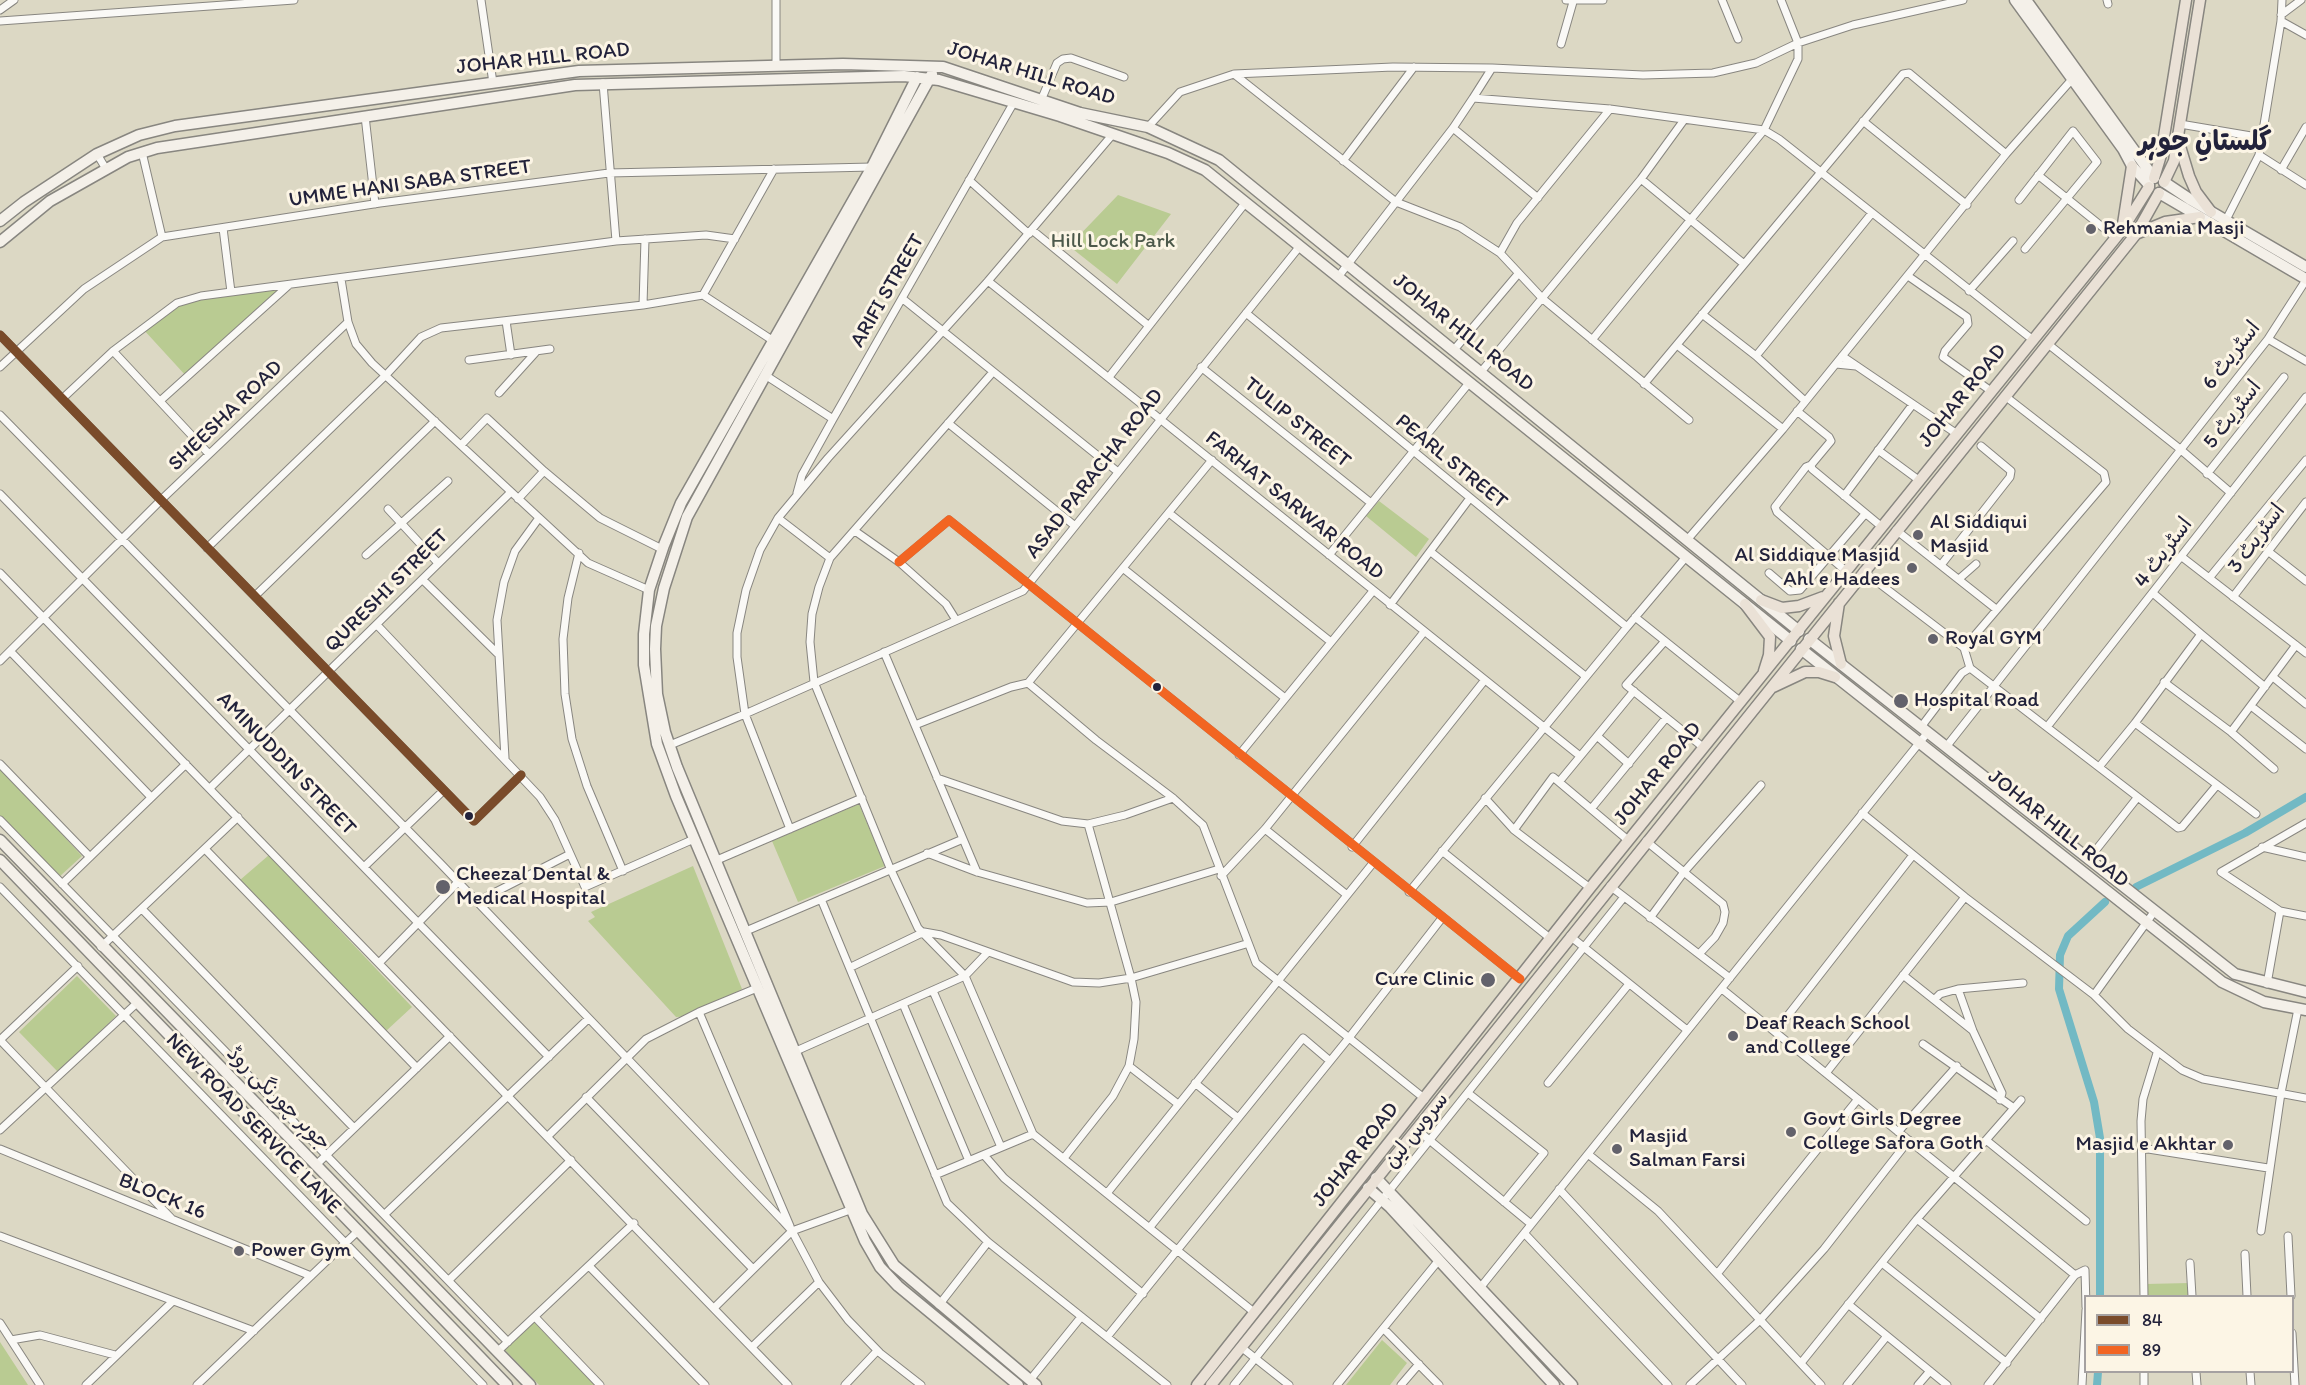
<!DOCTYPE html>
<meta charset="utf-8">
<style>
body{margin:0}
#map{position:relative;width:2306px;height:1385px;overflow:hidden;background:#dcd8c4;font-family:Itim,sans-serif}
canvas{display:block}
.legend{position:absolute;left:2084px;top:1295px;width:210px;height:78px;box-sizing:border-box;background:#fcf5e5;border:2px solid #a5a1a1;margin:0;padding:8px 10px;list-style:none;font-size:18px;color:#22223b}
.legend li{display:flex;align-items:center;gap:12px;height:30px}
.legend b{width:30px;border:2px solid #a5a1a1}
</style>
<div id="map">
<canvas width="2306" height="1385"></canvas>
<ul class="legend">
<li><b style="height:8px;background:#7a4b2a"></b>84</li>
<li><b style="height:8px;background:#f26522"></b>89</li>
</ul>
</div>
<script>
const context = document.querySelector('canvas').getContext('2d');
context.lineJoin = 'round';
function fill(path, color) { context.fillStyle = color; context.fill(path, 'evenodd'); }
const poly = rows => new Path2D(rows.map(r => 'M' + r).join(''));
function stroke(path, color, width, dash) { context.strokeStyle = color; context.lineWidth = width; context.lineCap = dash ? 'butt' : 'round'; context.setLineDash(dash || []); context.stroke(path); }
function write(font, color, halo, rows, align = 'center') {
  context.font = font + ' Itim,"Playpen Sans Arabic",sans-serif'; context.lineWidth = 6; context.setLineDash([]); context.textBaseline = 'middle'; context.strokeStyle = halo; context.fillStyle = color; for (const [text, x, y, turn = 0] of rows) {
    context.save(); context.translate(x, y); context.rotate((+turn || 0) * Math.PI / 180); context.textAlign = isNaN(turn) ? turn : align; if (halo) context.strokeText(text, 0, 0); context.fillText(text, 0, 0); context.restore();
  }
}
fill(poly([
 [1118,195,1171,214,1117,284,1069,246],
 [289,285,187,377,143,329,177,303],
 [1379,501,1429,539,1416,557,1366,516],
 [0,767,82,856,58,878,0,818],
 [859,804,885,866,798,902,772,841],
 [269,855,412,1007,386,1031,240,880],
 [693,866,742,989,692,1016,676,1017,588,921,595,917,591,912],
 [77,976,116,1016,58,1072,19,1032],
 [2189,1283,2190,1296,2146,1296,2146,1284],
 [534,1322,595,1385,539,1385,505,1350],
 [1382,1340,1407,1363,1390,1385,1346,1385],
 [0,1342,28,1385,0,1385]
]), '#b9cb92');
stroke(poly([
 [2136,887,2245,833,2306,797],
 [2100,1296,2100,1138,2094,1102,2059,989,2060,955,2068,936,2105,902],
 [2097,1385,2098,1372]
]), '#72b9c4', 8);
const street = poly([
 [481,0,493,83],
 [776,0,776,66],
 [1566,0,1603,0],
 [1722,0,1738,39],
 [2107,0,2108,4],
 [0,10,14,0],
 [2281,15,2301,0],
 [0,21,294,0],
 [2281,21,2306,35],
 [1561,44,1573,2],
 [1234,74,1393,67,1492,68],
 [603,83,616,241],
 [1042,98,1057,63,1063,59,1071,58,1124,77],
 [1473,98,1492,68,1643,75,1713,73,1756,63,1798,43,1853,25,1963,0],
 [1610,109,1517,223,1500,253,1543,299,1689,420],
 [365,116,375,204],
 [1863,121,1967,205],
 [2180,124,2263,138],
 [1148,127,1180,92,1234,74,1396,202,1460,227,1500,253],
 [1453,128,1538,198],
 [142,152,162,237],
 [97,154,106,169],
 [2259,155,2306,185],
 [1343,161,1414,67],
 [2281,170,2306,127],
 [2038,175,2116,238],
 [1641,179,1744,264],
 [969,180,1029,234],
 [2019,200,2073,131,2097,162,2025,249],
 [2226,220,2259,155,2281,21,2282,0],
 [223,228,231,292],
 [1032,230,1149,326],
 [1908,276,1967,317,1968,324,1945,351,1943,357,1991,391],
 [1338,277,1453,128,1473,98,1610,109,1764,130,1779,139,2033,340],
 [341,279,348,322,356,344,372,363,588,563,649,590],
 [988,281,1580,756],
 [1969,291,2013,241],
 [703,295,774,169],
 [703,295,772,340],
 [903,299,1118,472],
 [643,305,645,239],
 [1246,313,1627,627,1686,557],
 [1702,314,1756,356,1805,401],
 [506,321,511,355],
 [0,335,474,821,521,775],
 [2268,339,2306,361],
 [1592,340,1764,130,1798,59,1798,43,1781,0],
 [2048,344,2180,449,2231,493],
 [1677,345,1783,429],
 [113,351,209,454],
 [1453,351,1518,274],
 [1756,356,1872,213],
 [1842,356,1957,434],
 [469,360,550,349],
 [1836,364,1856,366],
 [0,367,84,289,162,237,380,203,609,173,872,167],
 [1201,367,1371,503],
 [993,372,830,558,819,587,812,614,810,642,814,682,890,868,918,928,965,976,1033,1134,1255,1313],
 [1480,373,1641,179,1684,120],
 [765,375,833,419],
 [1109,377,1246,202],
 [1644,384,1903,74,1909,73,2006,154],
 [499,393,536,352],
 [62,399,113,351,177,303,201,296,616,241,706,235,735,239],
 [160,401,289,285],
 [1797,411,1829,437,1831,441,1811,465,1812,469,1882,527],
 [0,415,440,863,782,1220,792,1231,819,1282,848,1320,880,1353,921,1385],
 [948,423,1075,526],
 [461,445,487,418,544,471],
 [1878,450,1920,481],
 [1811,465,1806,467,1775,507,1777,512,1846,571],
 [2207,474,2284,377],
 [797,493,802,475,833,419,1014,102],
 [0,494,549,1057],
 [1844,496,1913,404],
 [518,499,544,471,600,518,662,549],
 [388,509,438,563],
 [1169,513,1331,642],
 [778,518,830,558],
 [1896,530,1996,609],
 [855,531,899,562,946,604,956,620],
 [1687,540,1783,429,2006,154,2074,77],
 [207,548,386,375,421,337,441,328,643,305,703,295],
 [1431,552,1584,675],
 [2269,552,2306,581],
 [579,553,568,598,563,639,565,694,572,739,587,786,623,871],
 [366,555,448,481],
 [1329,555,1469,383],
 [2182,557,2306,653],
 [899,562,949,520,1520,979],
 [1941,565,2010,477,2011,471,1981,446],
 [1124,569,1285,698],
 [1863,571,1964,648,1970,668,2178,828,2182,827,2217,785],
 [0,573,788,1385],
 [1769,573,1790,591,1800,590,1865,514],
 [2210,577,2306,460],
 [1959,579,1976,564],
 [423,580,497,653],
 [255,596,435,421],
 [2233,597,2306,502],
 [1390,605,1470,498],
 [1635,617,1741,702],
 [378,626,540,797,555,820,585,887,694,839],
 [2201,634,2265,687],
 [1665,641,1626,685,1704,748],
 [1964,648,2106,482,2104,473,2005,396],
 [10,651,151,797],
 [884,652,977,872],
 [0,661,161,500,348,322],
 [2273,677,2306,704],
 [2164,682,2231,732,2274,769],
 [1028,683,1096,740,1173,798,1203,825,1256,963,1425,1099],
 [2251,706,2306,749],
 [2135,723,2256,814],
 [915,725,1011,687,1028,683,1212,460],
 [1921,727,1962,673,1970,668],
 [2047,727,2306,397],
 [2231,732,2296,645],
 [1597,736,1634,691],
 [670,745,745,714,1023,591,1300,246],
 [1946,747,2268,339,2306,280],
 [1239,755,1373,591],
 [505,758,497,620,504,582,515,551,539,518],
 [0,764,90,857],
 [1629,764,1597,736,1559,782,1629,841],
 [2099,767,2135,723,2201,634,2154,594],
 [937,778,1062,821,1088,824,1125,815,1173,798],
 [210,788,510,493],
 [1485,798,1514,830,1590,888],
 [1591,809,1666,718],
 [1862,813,1965,897,2094,995,2128,1029,2182,1070,2203,1079,2306,1098],
 [0,820,508,1342],
 [2306,823,2221,872,2280,911,2306,916],
 [790,829,745,714,737,657,737,633,746,590,760,550,778,518,828,458,988,281,1113,134],
 [1265,829,1347,895],
 [1514,830,1553,777,1559,782],
 [1646,841,1723,904,1725,912,1723,923,1715,937,1699,954],
 [1352,847,1484,681],
 [2262,847,2306,857],
 [205,849,417,1068],
 [1442,851,1551,939],
 [927,853,977,872,1087,903,1111,902,1219,869],
 [717,860,862,798],
 [2088,860,2137,798],
 [364,867,444,790],
 [1221,876,1265,829,1424,632],
 [62,884,186,764],
 [1610,886,1730,978],
 [0,887,483,1385],
 [1409,892,1627,627],
 [821,899,947,1203,988,1242,1167,1385],
 [476,902,570,854],
 [142,909,354,1128],
 [1650,918,1684,872,1761,785],
 [746,931,963,839],
 [1570,936,1687,1030],
 [101,947,238,817],
 [380,962,458,882],
 [851,967,924,932,941,935,1073,982,1099,983,1131,978,1246,944],
 [1903,975,1972,1030],
 [2267,984,2280,911],
 [1722,989,2075,1275],
 [1958,989,1973,1031,2002,1093,2000,1100],
 [933,991,1001,1147],
 [2094,995,2154,912],
 [1935,999,1940,994,1958,989,2023,983],
 [903,1004,969,1161],
 [699,1012,790,1226],
 [1775,1032,1913,855],
 [0,1040,171,1218],
 [0,1040,78,966],
 [1923,1044,2014,1108],
 [796,1051,965,976,988,952],
 [1129,1066,1178,1104],
 [1826,1073,1965,897],
 [1195,1083,1238,1118],
 [1548,1083,1629,984],
 [1468,1093,1544,1153,1504,1202],
 [586,1097,753,1269],
 [1416,1129,1531,1224],
 [0,1130,138,1002],
 [1898,1132,1957,1066],
 [548,1136,646,1039,699,1012,757,988],
 [1986,1140,2086,1221],
 [2142,1148,2268,1168],
 [0,1149,311,1276],
 [1588,1154,1658,1211,1821,1385],
 [984,1155,1004,1178,1143,1294],
 [1064,1158,1113,1096,1129,1066,1134,1039,1136,1002,1131,978,1088,824],
 [316,1165,450,1036],
 [935,1175,1033,1134],
 [1559,1189,1742,1385],
 [1108,1192,1373,863],
 [385,1214,588,1019],
 [1917,1219,2041,1319],
 [1150,1227,1303,1038,1330,1061],
 [2261,1231,2281,1093,2298,1009],
 [1525,1234,1668,1385],
 [0,1236,254,1331],
 [2288,1236,2291,1296],
 [2245,1254,2247,1296],
 [1882,1263,2007,1363],
 [2190,1263,2192,1296],
 [589,1266,705,1385],
 [1717,1274,1858,1099],
 [449,1280,571,1160],
 [1480,1288,1928,732],
 [2144,1296,2141,1121,2143,1099,2157,1053],
 [1848,1304,1947,1385],
 [939,1305,988,1242],
 [715,1307,792,1231,850,1210],
 [535,1317,600,1385],
 [0,1323,40,1385],
 [1384,1329,1439,1385],
 [2292,1333,2295,1385],
 [1107,1337,1348,1039,1442,918],
 [11,1340,40,1335,115,1355],
 [752,1347,819,1282],
 [1241,1347,1289,1385],
 [497,1352,634,1223],
 [1801,1363,1917,1219,2021,1100],
 [2144,1372,2144,1385],
 [2196,1372,2197,1385],
 [2250,1372,2251,1385],
 [1030,1380,1081,1317],
 [86,1385,173,1301],
 [197,1385,359,1230],
 [845,1385,877,1351],
 [1234,1385,1624,897],
 [1337,1385,1439,1260],
 [1401,1385,1419,1364],
 [1690,1385,1760,1320,1824,1249,1909,1140],
 [1847,1385,1887,1336],
 [1918,1385,1930,1371],
 [1988,1385,2075,1275,2085,1270,2086,1307],
 [2082,1385,2086,1310]
]);
const secondary = poly([
 [2015,0,2123,149,2132,166,2149,185],
 [2026,0,2154,178],
 [932,74,687,517,664,588,656,626,655,649,657,694,665,732,677,767,862,1214,894,1265,1036,1385],
 [917,77,872,167,681,503,664,545,649,590,644,634,644,665,657,744,676,796,865,1241,880,1267,898,1286,1018,1385],
 [2164,182,2191,200,2306,267],
 [2159,193,2306,279],
 [0,221,24,202,97,154,139,135,175,126,579,71,843,64,943,67,1080,113,1148,127,1219,160,1799,631],
 [0,242,50,201,128,157,157,148,575,85,904,76,939,80,1060,116,1168,153,1205,170,1791,641],
 [1809,639,2235,974,2306,992],
 [1801,649,2222,982,2264,1002,2306,1010],
 [0,840,530,1385],
 [0,860,507,1385],
 [1376,1178,1572,1385],
 [1368,1188,1390,1207,1554,1385]
]);
const primary = poly([
 [2179,143,2189,176,2196,192,2211,212],
 [2154,178,2161,155,2186,0],
 [2164,182,2174,161,2200,0],
 [2123,224,2132,166],
 [2136,234,2165,222,2200,217],
 [1761,600,1782,608,1799,606,1823,597],
 [1839,603,1834,636,1841,664],
 [1745,604,1770,637,1769,655,1764,671],
 [1773,687,1805,672,1819,672,1835,677],
 [1197,1385,1590,888,2122,230,2149,187],
 [1211,1385,2136,234,2159,193]
]);
stroke(street, '#888680', 9);
stroke(secondary, '#888680', 13);
stroke(primary, '#888680', 13);
stroke(street, '#faf9f6', 7);
stroke(secondary, '#f4f0e9', 10);
stroke(primary, '#eae1d6', 10);
stroke(poly([
 [0,335,474,821,521,775]
]), '#7a4b2a', 9);
stroke(poly([
 [899,562,949,520,1520,979]
]), '#f26522', 9);
for (const [x, y, r, color] of [
 [2091,229,6,"#63626b"],
 [1918,535,6,"#63626b"],
 [1912,568,6,"#63626b"],
 [1933,639,6,"#63626b"],
 [1157,687,5,"#22223b"],
 [1901,701,8,"#63626b"],
 [469,816,5,"#22223b"],
 [443,887,8,"#63626b"],
 [1488,980,8,"#63626b"],
 [1733,1036,6,"#63626b"],
 [1791,1132,6,"#63626b"],
 [2228,1145,6,"#63626b"],
 [1617,1149,6,"#63626b"],
 [239,1251,6,"#63626b"]
]) { const dot = new Path2D(); dot.arc(x, y, r, 0, 2 * Math.PI); context.fillStyle = color; context.fill(dot); stroke(dot, '#fcf5e5', 2); }
write('21px', '#22223b', '#fcf5e5', [
 ["JOHAR HILL ROAD",543,59,-6],
 ["JOHAR HILL ROAD",1031,74,17],
 ["UMME HANI SABA STREET",410,184,-8],
 ["ARIFI STREET",888,291,-60],
 ["JOHAR HILL ROAD",1463,333,39],
 ["اسٹریٹ 6",2232,356,-52],
 ["JOHAR ROAD",1963,396,-51],
 ["اسٹریٹ 5",2233,415,-52],
 ["SHEESHA ROAD",226,416,-44],
 ["TULIP STREET",1297,423,39],
 ["PEARL STREET",1451,462,39],
 ["ASAD PARACHA ROAD",1095,474,-52],
 ["FARHAT SARWAR ROAD",1294,506,39],
 ["اسٹریٹ 3",2257,539,-53],
 ["اسٹریٹ 4",2164,553,-53],
 ["QURESHI STREET",387,591,-45],
 ["AMINUDDIN STREET",286,764,46],
 ["JOHAR ROAD",1658,774,-51],
 ["JOHAR HILL ROAD",2058,829,39],
 ["جوہر چورنگی روڈ",278,1099,45],
 ["NEW ROAD SERVICE LANE",253,1124,46],
 ["سروس لین",1417,1131,-52],
 ["JOHAR ROAD",1356,1155,-52],
 ["BLOCK 16",162,1197,22]
]);
write('21px', '#22223b', '#fcf5e5', [
 ["Rehmania Masji",2103,229],
 ["Al Siddiqui",1930,523],
 ["Masjid",1930,547],
 ["Al Siddique Masjid",1900,556,"right"],
 ["Ahl e Hadees",1900,580,"right"],
 ["Royal GYM",1945,639],
 ["Hospital Road",1914,701],
 ["Cheezal Dental &",456,875],
 ["Medical Hospital",456,899],
 ["Cure Clinic",1474,980,"right"],
 ["Deaf Reach School",1745,1024],
 ["and College",1745,1048],
 ["Govt Girls Degree",1803,1120],
 ["College Safora Goth",1803,1144],
 ["Masjid",1629,1137],
 ["Salman Farsi",1629,1161],
 ["Masjid e Akhtar",2216,1145,"right"],
 ["Power Gym",251,1251]
], 'left');
write('21px', '#4d594b', '#fcf5e5', [
 ["Hill Lock Park",1113,242]
]);
write('bold 27px', '#22223b', '#fcf5e5', [
 ["گلستانِ جوہر",2205,143]
]);
</script>
